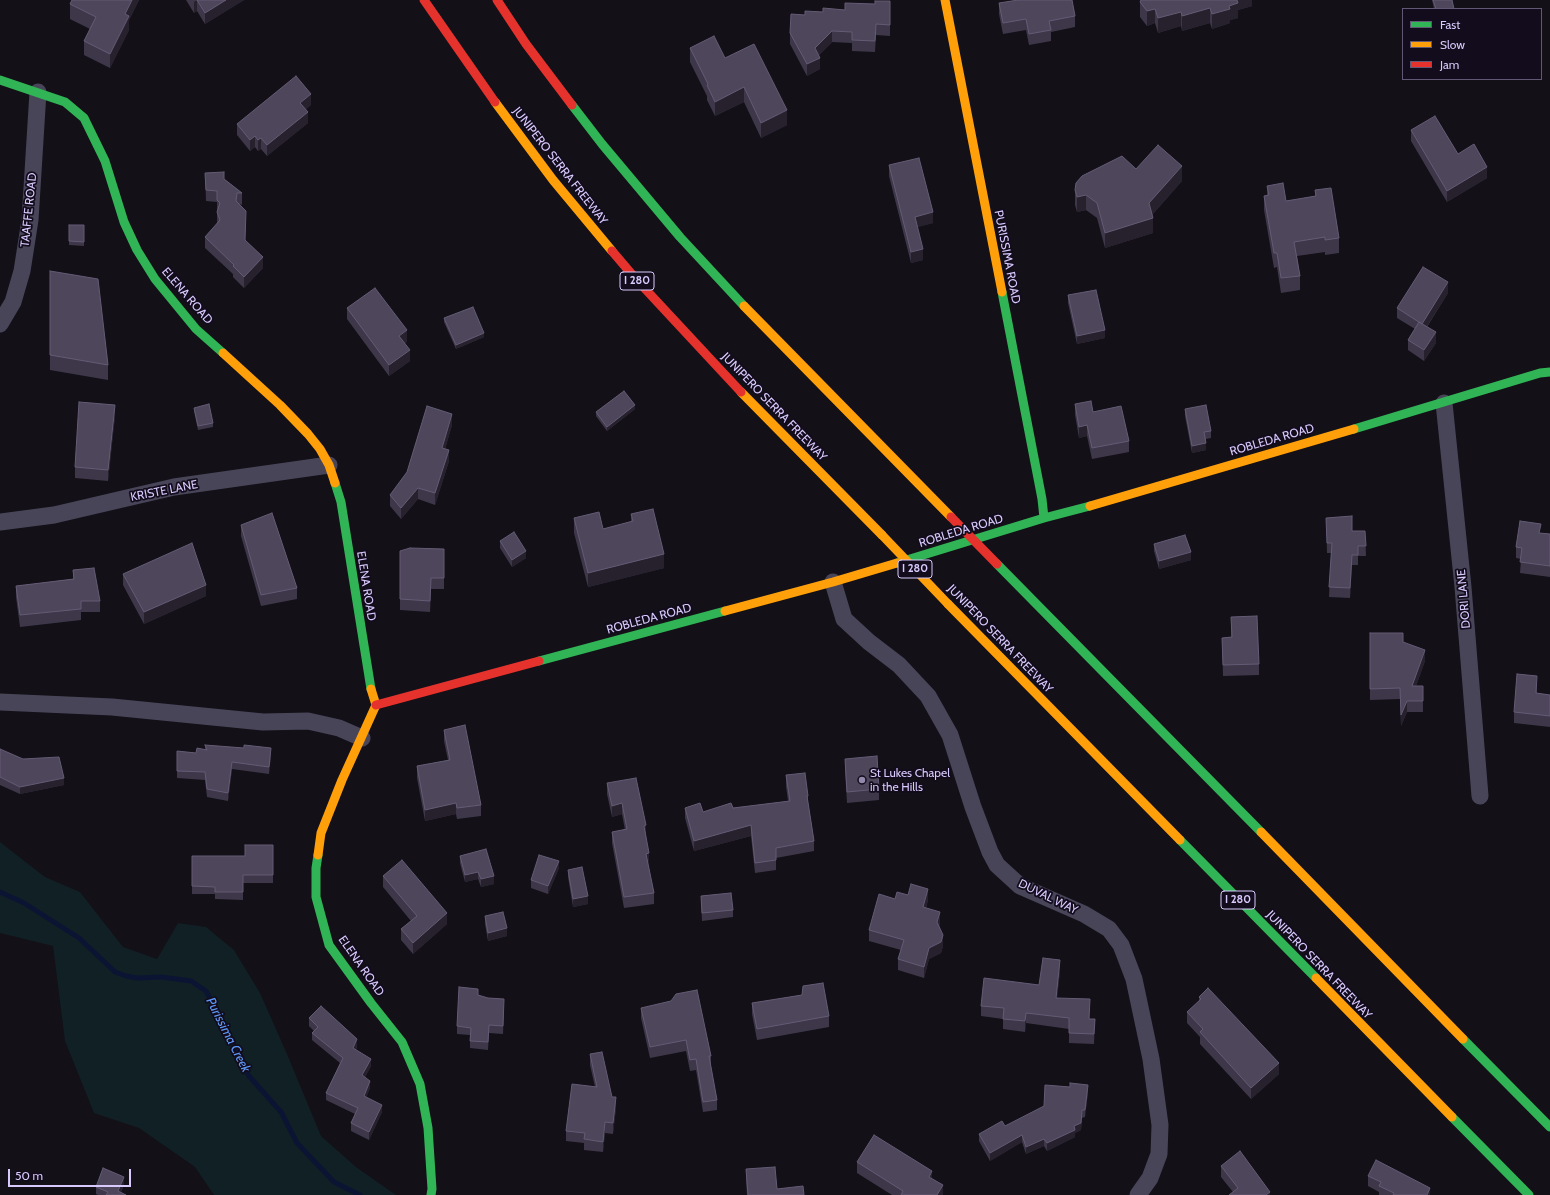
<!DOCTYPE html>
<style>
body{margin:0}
#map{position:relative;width:1550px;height:1195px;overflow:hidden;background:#131018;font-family:Cabin,sans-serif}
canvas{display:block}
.legend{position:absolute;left:1402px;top:8px;width:140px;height:72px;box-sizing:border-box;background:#120c1c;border:1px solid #615876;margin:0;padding:5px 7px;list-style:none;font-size:12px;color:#d8cafc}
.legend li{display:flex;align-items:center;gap:8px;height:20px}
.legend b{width:20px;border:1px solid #615876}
.scale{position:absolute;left:8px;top:1169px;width:123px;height:18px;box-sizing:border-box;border:2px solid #d8cafc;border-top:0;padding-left:5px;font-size:12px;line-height:14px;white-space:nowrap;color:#d8cafc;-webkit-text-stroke:3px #120c1c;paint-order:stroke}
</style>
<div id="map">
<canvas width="1550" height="1195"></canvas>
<ul class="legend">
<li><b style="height:5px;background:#30b455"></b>Fast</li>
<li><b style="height:5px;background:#ff9f0a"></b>Slow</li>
<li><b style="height:5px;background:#e5322d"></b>Jam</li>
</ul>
<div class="scale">50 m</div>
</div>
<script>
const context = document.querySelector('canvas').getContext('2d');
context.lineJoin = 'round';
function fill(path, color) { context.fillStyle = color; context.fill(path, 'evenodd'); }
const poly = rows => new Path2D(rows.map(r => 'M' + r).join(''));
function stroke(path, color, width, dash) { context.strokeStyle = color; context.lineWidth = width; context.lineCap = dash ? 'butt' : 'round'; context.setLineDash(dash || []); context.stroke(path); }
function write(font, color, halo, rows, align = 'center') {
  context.font = font + ' Cabin,sans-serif'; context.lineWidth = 3.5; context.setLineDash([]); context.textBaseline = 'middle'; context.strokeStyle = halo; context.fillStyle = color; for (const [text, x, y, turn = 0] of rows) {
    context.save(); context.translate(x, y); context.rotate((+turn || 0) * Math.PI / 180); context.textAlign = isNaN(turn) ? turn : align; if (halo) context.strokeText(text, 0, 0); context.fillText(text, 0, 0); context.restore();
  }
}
fill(poly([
 [0,842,45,877,80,892,123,947,157,959,178,923,206,927,234,950,260,993,287,1054,321,1136,356,1167,396,1195,214,1195,195,1167,139,1128,94,1113,65,1041,53,946,0,933]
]), '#102024');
stroke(poly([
 [0,892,24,903,79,938,115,972,126,976,137,978,161,977,191,981,206,991,240,1057,248,1075,281,1112,297,1143,334,1182,360,1195]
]), '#0c1434', 5);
stroke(poly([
 [0,324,13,302,22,271,30,220,38,92],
 [1444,403,1463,587,1480,796],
 [0,522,54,515,174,487,329,465],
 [833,582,844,619,869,642,899,665,928,696,950,735,973,807,990,852,997,865,1020,886,1084,914,1109,929,1121,945,1134,979,1151,1059,1160,1125,1159,1154,1150,1178,1138,1195],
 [0,702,112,707,263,722,308,721,339,728,362,738]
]), '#494559', 17);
stroke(poly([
 [0,80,65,102,84,118,105,161,124,222,137,250,155,279,196,329,223,353],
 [572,105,602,144,680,237,744,306],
 [1002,292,1042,499,1044,518],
 [1354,429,1540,373,1550,372],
 [335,483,341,502,371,689],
 [897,563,1044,518,1090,506],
 [997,564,1261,832],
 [539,661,725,611],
 [1180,840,1316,978],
 [318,855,316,868,316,897,329,945,371,1003,402,1042,420,1084,428,1128,432,1189,431,1195],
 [1463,1039,1550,1127],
 [1452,1117,1529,1195]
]), '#30b455', 9);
stroke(poly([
 [945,0,1002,292],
 [495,102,553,180,612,251],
 [744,306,951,517],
 [223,353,280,405,308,434,320,449,329,465,335,483],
 [741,392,882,535],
 [1090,506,1354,429],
 [948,604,1180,840],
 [725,611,833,582,897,563],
 [1261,832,1463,1039],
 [318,855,321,833,342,780,376,705,371,689],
 [1316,978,1452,1117]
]), '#ff9f0a', 9);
stroke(poly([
 [424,0,495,102],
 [497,0,526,44,572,105],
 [612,251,635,278,741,392],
 [376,705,539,661]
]), '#e5322d', 9);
stroke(poly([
 [882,535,948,604]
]), '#ff9f0a', 9);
stroke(poly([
 [951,517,997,564]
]), '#e5322d', 9);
fill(poly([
 [72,0,139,0,129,20,129,30,110,68,84,55,84,41,90,29,70,19,70,4],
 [186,0,244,0,205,24,197,11,194,13],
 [1252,0,1252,6,1238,10,1238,18,1230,20,1230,23,1212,29,1210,23,1182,31,1181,26,1158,33,1155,23,1147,26,1140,17,1140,2],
 [1432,0,1452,0,1454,9,1434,9],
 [999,3,1075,16,1075,27,1051,32,1051,41,1029,45,1026,30,1003,34,999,14],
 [890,12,890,36,876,35,875,52,852,51,852,43,832,42,819,55,820,69,807,76,790,44,790,33,805,15],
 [690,48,725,58,787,125,761,138,744,102,715,116,707,100,707,96,690,62],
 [311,105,306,109,308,123,267,156,261,149,258,151,255,147,250,151,237,135,237,124],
 [1411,130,1458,154,1487,178,1447,202,1411,141],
 [889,165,933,223,917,227,923,260,911,263,889,176],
 [1136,169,1182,181,1152,215,1153,233,1105,248,1097,218,1086,210,1077,212,1075,205,1075,190],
 [205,173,224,179,242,193,242,205,240,204,246,222,245,240,263,268,244,288,233,277,233,274,205,248,205,237,217,224,217,202,206,201],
 [1267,186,1286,201,1315,196,1315,190,1339,238,1339,253,1325,255,1325,252,1297,256,1300,276,1300,290,1281,293,1277,267,1274,268,1264,210,1264,196,1267,195],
 [69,225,84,225,84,246,69,245],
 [50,271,108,365,108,380,50,370],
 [1448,293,1427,327,1436,343,1424,361,1408,350,1408,340,1415,329,1397,318,1397,308],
 [1068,295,1105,338,1077,344,1068,303],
 [347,308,407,341,405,343,410,361,389,376,347,319],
 [444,318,484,337,456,349,444,322],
 [1075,404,1093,412,1129,441,1129,452,1092,459,1087,436,1079,438,1075,415],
 [194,408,213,423,213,427,198,430,194,411],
 [635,409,607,431,596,416,596,412],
 [1185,409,1211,431,1211,438,1206,439,1206,450,1192,453,1185,416],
 [115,416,108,481,75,478,75,467],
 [452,425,445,449,449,461,435,505,418,499,401,519,390,506,390,495],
 [631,514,664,568,588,587,574,533,574,518,603,529,631,522],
 [1326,518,1352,531,1365,531,1366,556,1358,556,1358,565,1352,565,1350,598,1329,597,1331,553,1327,553],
 [241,525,297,588,297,599,261,606,241,536],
 [1541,533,1550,534,1550,577,1520,573,1521,559,1516,558,1516,547],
 [500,541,526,558,512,567,500,548],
 [1154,544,1191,560,1159,569,1154,551],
 [444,549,444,589,431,589,430,612,400,610,400,551],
 [73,570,100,601,100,612,81,612,81,620,20,627,16,597,16,586,73,579],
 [123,574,206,596,144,624,123,585],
 [1231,617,1259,664,1259,675,1223,676,1222,638,1231,637],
 [1370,633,1403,642,1425,661,1416,686,1423,686,1423,712,1407,712,1401,726,1400,699,1370,700],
 [1537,687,1537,693,1550,695,1550,727,1514,723,1514,712],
 [444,730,481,805,481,816,457,819,456,814,425,821,417,778,417,766,448,760,444,741],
 [205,745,271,755,269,774,232,769,228,801,207,797,205,780,177,778,177,751,196,753,205,749],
 [0,749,64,785,20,794,0,785],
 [845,759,879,789,879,800,847,803,845,770],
 [786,775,808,796,808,803,814,841,814,851,776,858,776,870,755,873,751,836,694,851,685,818,685,808,703,812,788,801,786,786],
 [607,783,646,836,648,864,654,893,654,904,624,908,612,843,612,832,625,830,622,814,612,817,607,794],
 [273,845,273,883,243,883,243,900,215,899,215,894,192,894,192,856,245,856],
 [460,856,494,884,481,887,478,879,465,882,460,863],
 [559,868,548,894,531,888,531,880],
 [568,870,588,904,573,907,568,877],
 [383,876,447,924,413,954,401,940,401,929,411,921,383,887],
 [701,896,733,910,733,917,702,921,701,903],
 [895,899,928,900,926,908,940,923,939,926,943,946,941,953,929,959,924,978,898,970,898,959,901,950,869,941,869,930],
 [485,916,507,936,488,941,485,924],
 [1060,971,1057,998,1089,1019,1095,1019,1094,1044,1069,1043,1069,1029,1026,1023,1025,1032,1003,1029,1003,1019,981,1016,981,1006,1039,985],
 [478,995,504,1007,503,1034,489,1033,488,1050,470,1048,470,1035,457,1034,457,1026],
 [802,995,829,1016,829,1027,757,1040,752,1014,752,1003],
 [1199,997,1279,1074,1251,1099,1200,1044,1200,1037,1187,1023,1187,1012,1199,1002],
 [641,1008,711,1056,711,1067,717,1100,717,1110,703,1112,696,1070,690,1071,686,1051,650,1058,641,1018],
 [309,1018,357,1046,356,1050,371,1066,365,1077,370,1088,366,1097,382,1112,369,1140,351,1131,351,1123,355,1114,326,1100,326,1093,340,1063,312,1040,312,1033,314,1031,309,1026],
 [590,1054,612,1097,616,1108,613,1134,605,1133,603,1152,584,1150,584,1143,566,1141,566,1131,595,1087,590,1065],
 [1088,1092,1085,1117,1082,1118,1081,1130,1075,1133,1075,1137,1047,1151,1044,1146,1026,1154,1022,1142,990,1161,979,1141,979,1134,1005,1126],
 [857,1162,932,1179,943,1195,892,1195,857,1173],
 [1221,1166,1270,1195,1233,1192,1221,1177],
 [746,1169,777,1189,804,1195,747,1195,746,1180],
 [1368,1176,1430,1195,1379,1195,1379,1192,1368,1186],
 [124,1185,121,1192,126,1195,98,1195,96,1194,96,1187]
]), '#3e3749');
fill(poly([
 [132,0,139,0,129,20,129,30,110,68,110,54,125,14],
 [197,0,197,11,194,13,194,2],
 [226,0,244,0,205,24,205,13],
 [1236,0,1252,0,1252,6,1238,10,1238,18,1230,20,1230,23,1212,29,1212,14,1229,6],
 [1210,8,1210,23,1182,31,1182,16],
 [1155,9,1155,23,1147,26,1147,11],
 [1181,12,1181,26,1158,33,1158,18],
 [832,31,832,42,815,59,815,48],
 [820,58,820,69,807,76,807,64],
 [744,87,744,102,715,116,715,102],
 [311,94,311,105,300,114,300,103],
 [787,110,787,125,761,138,761,123],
 [308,112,308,123,267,156,267,145],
 [255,136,255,147,250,151,250,140],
 [261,138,261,149,258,151,258,140],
 [1182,166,1182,181,1149,218,1149,203],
 [1487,167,1487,178,1447,202,1447,191],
 [1086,195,1086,210,1077,212,1077,197],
 [933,212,933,223,915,228,915,217],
 [1153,218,1153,233,1105,248,1105,233],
 [923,249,923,260,911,263,911,252],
 [263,257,263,268,244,288,244,277],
 [1448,282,1448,293,1422,334,1422,324],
 [407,330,407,341,399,347,399,336],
 [1105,330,1105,338,1077,344,1077,336],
 [1436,332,1436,343,1424,361,1424,350],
 [484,333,484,337,456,349,456,345],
 [410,350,410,361,389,376,389,365],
 [115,405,115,416,108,481,108,470],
 [635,405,635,409,607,431,607,427],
 [452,414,452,425,442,459,442,448],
 [1087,425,1087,436,1079,438,1079,427],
 [1206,443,1206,450,1192,453,1192,446],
 [449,450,449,461,435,505,435,493],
 [418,488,418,499,401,519,401,508],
 [526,551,526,558,512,567,512,560],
 [1191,552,1191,560,1159,569,1159,561],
 [664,554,664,568,588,587,588,573],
 [1352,555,1352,565,1350,598,1350,588],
 [431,578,431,589,430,612,430,601],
 [206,585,206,596,144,624,144,612],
 [1425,650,1425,661,1412,697,1412,686],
 [1537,676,1537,687,1536,704,1536,693],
 [1407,701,1407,712,1401,726,1401,715],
 [271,748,271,755,269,774,269,767],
 [232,762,232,769,228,801,228,793],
 [64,778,64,785,20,794,20,787],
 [456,803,456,814,425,821,425,810],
 [622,803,622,814,612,817,612,806],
 [646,825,646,836,644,837,644,826],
 [751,825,751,836,694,851,694,841],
 [649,853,649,864,646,854],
 [559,861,559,868,548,894,548,886],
 [478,872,478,879,465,882,465,875],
 [494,876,494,884,481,887,481,879],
 [928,889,928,900,923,918,923,907],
 [588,896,588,904,573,907,573,899],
 [940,912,940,923,937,933,937,922],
 [447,913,447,924,413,954,413,943],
 [507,928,507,936,488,941,488,933],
 [943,935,943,946,941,953,929,959,924,978,924,967,929,948],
 [1060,960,1060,971,1056,1008,1056,998],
 [1026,1013,1026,1023,1025,1032,1025,1021],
 [357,1039,357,1046,353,1055,353,1048],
 [371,1059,371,1066,362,1083,362,1075],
 [1279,1063,1279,1074,1251,1099,1251,1088],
 [370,1081,370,1088,364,1104,364,1096],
 [1088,1085,1088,1092,1085,1117,1085,1110],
 [616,1097,616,1108,613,1134,613,1123],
 [382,1105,382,1112,369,1140,369,1132],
 [1082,1110,1081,1130,1075,1133,1075,1137,1047,1151,1047,1143],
 [605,1122,605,1133,603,1152,603,1142],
 [1022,1135,1022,1142,990,1161,990,1153],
 [1044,1139,1044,1146,1026,1154,1026,1147],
 [932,1171,932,1182,929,1177],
 [124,1177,124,1185,119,1195,118,1191],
 [943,1185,943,1195,937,1195],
 [1430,1188,1430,1195,1427,1195],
 [1270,1192,1270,1195,1266,1195]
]), '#26212d');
const building = poly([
 [72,0,132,0,125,14,129,16,110,54,84,41,96,17,70,4,72,0],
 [197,0,226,0,205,13,197,0],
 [1018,0,1072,0,1075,16,1049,21,1051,30,1029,34,1026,19,1003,23,999,3,1018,0],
 [1141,0,1237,0,1238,3,1229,6,1230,9,1212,14,1210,8,1182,16,1181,12,1158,18,1155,9,1147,11,1140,2,1141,0],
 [1433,0,1452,0,1454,9,1436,9,1433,0],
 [875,1,890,1,890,25,876,24,875,41,852,40,852,32,832,31,815,48,820,58,807,64,790,33,791,14,805,15,805,11,823,12,823,8,845,10,845,3,875,4,875,1],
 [714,36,725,58,754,44,787,110,761,123,744,87,715,102,707,85,708,84,690,48,714,36],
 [296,76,311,94,300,103,308,112,267,145,261,138,258,140,255,136,250,140,237,124,296,76],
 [1435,116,1458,154,1474,144,1487,167,1447,191,1411,130,1435,116],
 [1158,145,1182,166,1149,203,1153,218,1105,233,1097,203,1086,195,1077,197,1075,190,1076,183,1082,176,1122,156,1136,169,1158,145],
 [919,158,933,212,915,217,923,249,911,252,889,165,919,158],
 [224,172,224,179,242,193,237,193,236,201,246,211,245,240,263,257,244,277,233,266,234,265,205,237,220,220,217,212,220,203,217,200,217,191,206,190,205,173,224,172],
 [1283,183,1286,201,1316,196,1315,190,1331,188,1339,238,1325,240,1325,237,1294,242,1300,276,1281,278,1277,253,1274,253,1264,196,1269,195,1267,186,1283,183],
 [69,225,84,225,84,242,69,241,69,225],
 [1423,267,1448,282,1422,324,1397,308,1423,267],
 [50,271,98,279,108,365,50,355,50,271],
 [375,288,407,330,399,336,410,350,389,365,347,308,375,288],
 [1096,290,1105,330,1077,336,1068,295,1096,290],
 [473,307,484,333,456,345,444,318,473,307],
 [1419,322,1436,332,1424,350,1408,340,1419,322],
 [624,391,635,405,607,427,596,412,624,391],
 [1091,401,1093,412,1121,406,1129,441,1092,448,1087,425,1079,427,1075,404,1091,401],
 [79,402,115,405,108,470,75,467,79,402],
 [209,404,213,423,198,426,194,408,209,404],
 [1206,405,1211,431,1204,432,1206,443,1192,446,1185,409,1206,405],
 [427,406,452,414,442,448,449,450,435,493,418,488,401,508,390,495,407,472,427,406],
 [653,509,664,554,588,573,574,518,599,512,603,529,633,521,631,514,653,509],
 [272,513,297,588,261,595,241,525,272,513],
 [1352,516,1352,531,1365,531,1366,546,1358,546,1358,555,1352,555,1350,588,1329,587,1332,543,1327,543,1326,518,1352,516],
 [1520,521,1541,524,1539,533,1550,534,1550,566,1520,562,1522,548,1516,547,1520,521],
 [514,532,526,551,512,560,500,541,514,532],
 [1185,535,1191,552,1159,561,1154,544,1185,535],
 [192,543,206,585,144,612,123,574,192,543],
 [410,548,444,549,444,578,431,578,430,601,400,599,400,551,410,548],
 [94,568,100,601,81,601,81,609,20,615,16,586,74,579,73,570,94,568],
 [1257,616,1259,664,1223,665,1222,638,1232,637,1231,617,1257,616],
 [1370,633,1403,633,1403,642,1425,650,1412,686,1423,686,1423,701,1407,701,1401,715,1400,688,1370,689,1370,633],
 [1517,674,1537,676,1536,693,1550,695,1550,716,1514,712,1517,674],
 [465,725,481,805,457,808,456,803,425,810,417,766,450,760,444,730,465,725],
 [205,745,244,748,244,745,271,748,269,767,232,762,228,793,207,789,205,772,177,771,177,751,196,753,197,748,207,750,205,745],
 [0,749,23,759,59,757,64,778,20,787,0,777,0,749],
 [877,756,879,789,847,792,845,759,877,756],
 [805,773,808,796,807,796,814,841,776,848,776,860,755,863,751,825,694,841,685,808,700,803,703,812,731,803,733,808,790,801,786,775,805,773],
 [636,778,646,825,644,826,649,853,646,854,654,893,624,897,612,832,627,829,622,803,612,806,607,783,636,778],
 [245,845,273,845,273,875,243,875,243,892,215,892,215,887,192,886,192,856,245,856,245,845],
 [486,849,494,876,481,879,478,872,465,875,460,856,486,849],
 [539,855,559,861,548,886,531,880,539,855],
 [402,860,447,913,413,943,401,929,417,916,383,876,402,860],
 [582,867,588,896,573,899,568,870,582,867],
 [911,884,928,889,923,907,940,912,937,922,943,935,941,942,929,948,924,967,898,959,904,940,869,930,879,894,895,899,897,892,908,895,911,884],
 [731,893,733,910,702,913,701,896,731,893],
 [503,912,507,928,488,933,485,916,503,912],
 [1043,958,1060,960,1056,998,1090,999,1089,1019,1095,1019,1094,1034,1069,1033,1069,1018,1026,1013,1025,1021,1003,1019,1004,1008,981,1006,984,978,1039,985,1043,958],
 [823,983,829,1016,757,1029,752,1003,802,995,803,986,823,983],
 [459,987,478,989,478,995,488,998,504,999,503,1026,489,1025,488,1042,470,1041,471,1028,457,1026,459,987],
 [1208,988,1279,1063,1251,1088,1200,1032,1203,1029,1187,1012,1201,999,1199,997,1208,988],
 [697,990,711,1056,709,1056,717,1100,703,1102,696,1059,690,1060,686,1040,650,1047,641,1008,671,1001,676,994,697,990],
 [321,1006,357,1039,353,1048,371,1059,362,1075,370,1081,364,1096,382,1105,369,1132,351,1123,358,1108,326,1093,343,1058,312,1033,318,1027,309,1018,321,1006],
 [602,1052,612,1097,616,1097,613,1123,605,1122,603,1142,584,1139,585,1133,566,1131,572,1084,597,1087,590,1054,602,1052],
 [1070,1083,1088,1085,1085,1110,1082,1110,1081,1123,1074,1126,1075,1130,1047,1143,1044,1139,1026,1147,1022,1135,990,1153,979,1134,1002,1121,1005,1126,1044,1106,1045,1085,1070,1087,1070,1083],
 [874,1135,932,1171,929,1177,943,1185,937,1195,901,1195,903,1191,857,1162,874,1135],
 [1240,1151,1270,1192,1266,1195,1229,1195,1238,1188,1221,1166,1240,1151],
 [1376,1160,1430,1188,1427,1195,1393,1195,1394,1193,1379,1186,1381,1182,1368,1176,1376,1160],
 [775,1167,777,1189,803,1186,804,1195,748,1195,746,1169,775,1167],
 [103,1168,124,1177,118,1191,126,1195,106,1195,108,1192,96,1187,103,1168]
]);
fill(building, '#4e475c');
stroke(building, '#645b75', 1);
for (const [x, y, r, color] of [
 [862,780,4,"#9389ac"]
]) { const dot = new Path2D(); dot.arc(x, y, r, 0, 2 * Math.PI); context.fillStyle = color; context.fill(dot); stroke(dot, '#120c1c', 1.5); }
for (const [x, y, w] of [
 [637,281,34],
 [915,569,34],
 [1238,900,34]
]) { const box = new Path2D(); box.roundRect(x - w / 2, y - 9, w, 18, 3); context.fillStyle = '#120c1c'; context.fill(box); stroke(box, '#d8cafc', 1); }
write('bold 11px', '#d8cafc', null, [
 ["I 280",637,281],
 ["I 280",915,569],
 ["I 280",1238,900]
]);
write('12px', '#d8cafc', '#120c1c', [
 ["JUNIPERO SERRA FREEWAY",560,166,52],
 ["TAAFFE ROAD",29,210,-84],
 ["PURISSIMA ROAD",1007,257,79],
 ["ELENA ROAD",187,296,49],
 ["JUNIPERO SERRA FREEWAY",774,407,46],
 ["ROBLEDA ROAD",1272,440,-16],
 ["KRISTE LANE",164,491,-11],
 ["ROBLEDA ROAD",961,531,-17],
 ["ELENA ROAD",366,586,81],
 ["DORI LANE",1464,599,-95],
 ["ROBLEDA ROAD",649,619,-15],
 ["JUNIPERO SERRA FREEWAY",1000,639,46],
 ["DUVAL WAY",1048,897,26],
 ["JUNIPERO SERRA FREEWAY",1319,965,46],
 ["ELENA ROAD",361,966,55]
]);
write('12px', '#d8cafc', '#120c1c', [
 ["St Lukes Chapel",870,773],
 ["in the Hills",870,787]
], 'left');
write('italic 13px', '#5e98f7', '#120c1c', [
 ["Purissima Creek",228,1035,63]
]);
</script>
